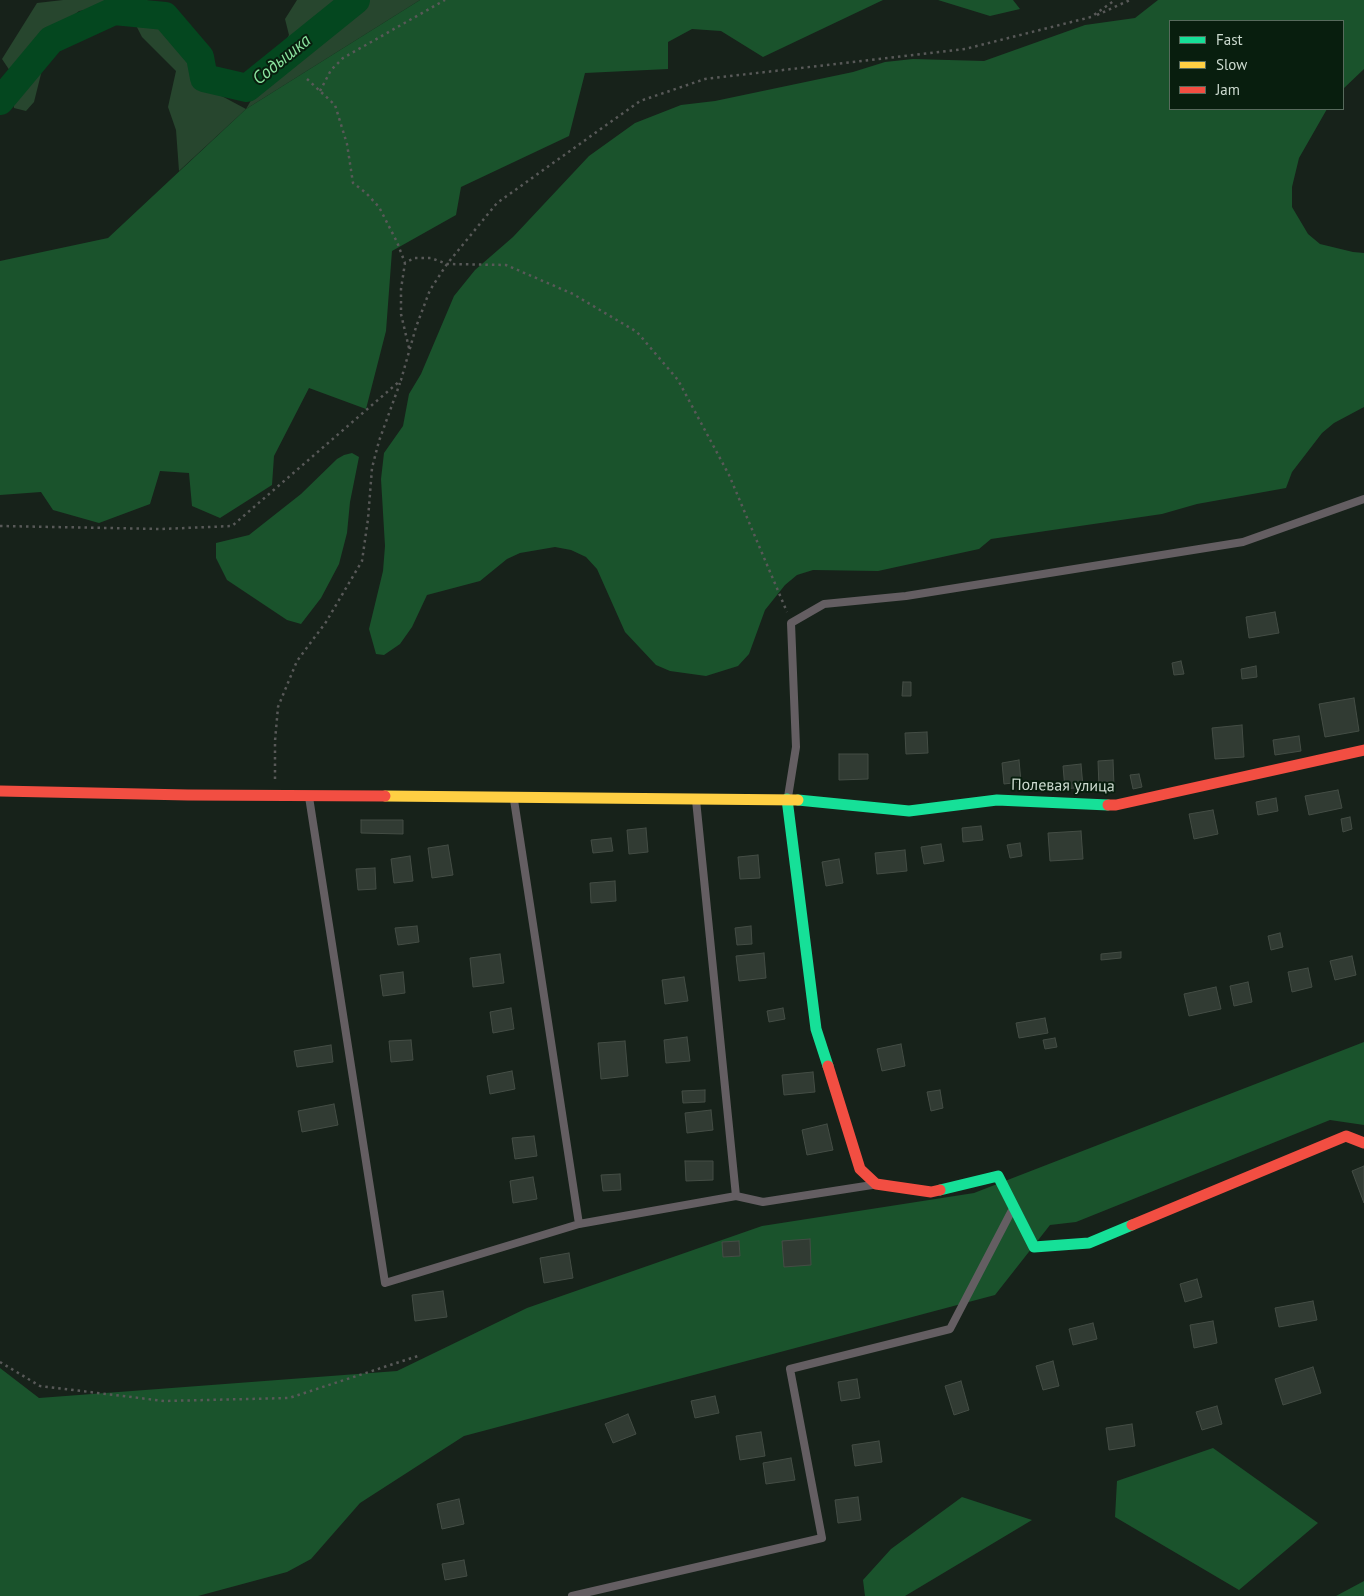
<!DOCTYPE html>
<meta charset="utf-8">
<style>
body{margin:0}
#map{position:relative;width:1364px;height:1596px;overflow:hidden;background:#17221a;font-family:"PT Sans",sans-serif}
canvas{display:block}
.legend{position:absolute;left:1169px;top:20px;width:175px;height:90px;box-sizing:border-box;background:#081e0e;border:1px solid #576a5c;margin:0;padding:6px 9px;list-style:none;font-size:15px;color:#cddbd0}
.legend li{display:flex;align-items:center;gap:10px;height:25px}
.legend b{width:25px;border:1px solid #576a5c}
</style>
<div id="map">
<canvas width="1364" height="1596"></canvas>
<ul class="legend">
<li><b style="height:6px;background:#16e098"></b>Fast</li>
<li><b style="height:6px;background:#ffcf43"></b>Slow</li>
<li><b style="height:6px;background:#f24e42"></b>Jam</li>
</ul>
</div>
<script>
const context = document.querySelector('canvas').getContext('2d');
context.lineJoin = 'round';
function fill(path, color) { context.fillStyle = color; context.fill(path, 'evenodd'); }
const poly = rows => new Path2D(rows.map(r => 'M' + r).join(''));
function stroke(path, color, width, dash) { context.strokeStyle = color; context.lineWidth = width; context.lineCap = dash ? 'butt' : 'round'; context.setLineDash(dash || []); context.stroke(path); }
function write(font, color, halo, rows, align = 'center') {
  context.font = font + ' "PT Sans",sans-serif'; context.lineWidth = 4; context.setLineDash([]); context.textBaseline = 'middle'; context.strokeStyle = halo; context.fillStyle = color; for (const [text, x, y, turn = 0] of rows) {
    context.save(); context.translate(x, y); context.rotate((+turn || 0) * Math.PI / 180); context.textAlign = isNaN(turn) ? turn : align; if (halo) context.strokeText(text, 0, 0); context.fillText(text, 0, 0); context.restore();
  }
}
fill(poly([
 [63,0,147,0,161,25,190,55,216,93,246,109,289,35,285,19,297,0,420,0,246,109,179,171,176,130,168,107,176,71,142,37,125,4,79,11,51,34,34,102,26,111,14,108,14,77,2,59,37,3]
]), '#27462e');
fill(poly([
 [420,0,883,0,763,57,721,31,692,29,668,42,668,69,585,73,569,136,461,187,456,215,392,251,386,331,366,409,309,388,274,456,272,485,220,518,192,506,189,473,160,471,150,504,99,523,53,510,41,492,0,495,0,261,108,238,246,109],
 [938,0,1013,0,1020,9,990,16],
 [1158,0,1364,0,1364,69,1343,89,1343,21,1170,21,1170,109,1327,109,1299,158,1292,187,1292,207,1308,234,1320,244,1353,252,1364,253,1364,407,1334,423,1322,433,1292,472,1286,488,1197,504,1162,514,991,539,979,549,878,571,813,570,797,575,785,585,765,610,749,654,738,666,706,676,670,671,656,665,625,632,597,569,586,557,571,550,555,547,520,553,507,559,480,581,427,595,412,627,400,644,384,655,376,654,369,629,383,571,385,546,381,479,384,453,403,426,409,394,421,374,454,296,475,270,513,237,589,156,635,123,681,105,715,101,853,72,885,62,913,59,984,61,1085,25,1135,18],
 [352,453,359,457,350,502,347,533,339,564,321,598,301,624,287,620,227,580,216,558,216,543,249,535,301,494,337,459,344,455],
 [1364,1042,1364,1125,1330,1120,1076,1222,1050,1225,995,1295,464,1436,360,1503,311,1559,287,1572,198,1596,0,1596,0,1368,39,1398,397,1371,527,1308,762,1226,974,1193],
 [1213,1448,1318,1523,1239,1590,1115,1517,1117,1481],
 [962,1497,1032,1520,905,1596,865,1596,863,1580,891,1549],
 [1364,1581,1364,1596,1336,1596]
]), '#1a532c');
stroke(poly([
 [0,101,51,40,114,11,165,16,200,57,204,78,247,88,356,0]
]), '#04471f', 28);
const building = poly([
 [1275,612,1279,633,1249,638,1246,617,1275,612],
 [1181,661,1184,674,1174,675,1172,663,1181,661],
 [1256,666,1257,677,1242,679,1241,669,1256,666],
 [903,682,911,682,911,696,902,696,903,682],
 [1354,698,1359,731,1325,737,1319,704,1354,698],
 [1242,725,1244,757,1215,759,1212,728,1242,725],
 [927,732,928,753,906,754,905,733,927,732],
 [1299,736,1301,751,1275,755,1273,740,1299,736],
 [839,754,868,754,868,779,839,780,839,754],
 [1019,760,1021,782,1004,784,1002,763,1019,760],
 [1113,760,1114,786,1099,787,1098,761,1113,760],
 [1081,764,1083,787,1065,789,1063,766,1081,764],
 [1139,774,1142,787,1133,789,1130,775,1139,774],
 [1338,790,1342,808,1309,815,1305,796,1338,790],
 [1276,798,1278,811,1258,815,1256,802,1276,798],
 [1213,810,1218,834,1194,839,1189,814,1213,810],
 [1350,817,1352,829,1343,832,1341,819,1350,817],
 [361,820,403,820,403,834,361,833,361,820],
 [981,826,983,840,963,842,962,828,981,826],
 [646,828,648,852,629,854,627,830,646,828],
 [1081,831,1083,859,1050,861,1048,833,1081,831],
 [611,838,613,851,593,853,591,840,611,838],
 [1020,843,1022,856,1010,858,1007,845,1020,843],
 [941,844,944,861,924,864,921,847,941,844],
 [448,845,453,875,432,878,428,848,448,845],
 [905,850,907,871,877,874,875,853,905,850],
 [758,855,760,878,740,879,738,857,758,855],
 [410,856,413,881,394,883,391,859,410,856],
 [839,859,843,883,826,886,822,862,839,859],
 [375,868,376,889,358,890,356,869,375,868],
 [615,881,616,901,591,903,590,883,615,881],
 [417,926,419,942,398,945,395,928,417,926],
 [751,926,752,944,737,945,735,928,751,926],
 [1280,933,1283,947,1271,950,1268,936,1280,933],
 [1121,952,1121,958,1101,960,1101,954,1121,952],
 [764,953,766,978,739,981,736,956,764,953],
 [500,954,504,983,473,987,470,958,500,954],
 [1352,956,1356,975,1335,980,1330,961,1352,956],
 [1308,968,1312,987,1292,992,1288,972,1308,968],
 [403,972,405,993,383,996,380,975,403,972],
 [684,977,688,1001,665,1004,662,980,684,977],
 [1248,982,1252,1002,1234,1006,1230,986,1248,982],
 [1216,987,1221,1009,1189,1016,1184,994,1216,987],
 [511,1008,514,1029,493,1033,490,1012,511,1008],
 [783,1008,785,1019,769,1022,767,1011,783,1008],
 [1045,1018,1048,1033,1019,1038,1016,1023,1045,1018],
 [687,1037,690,1061,666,1063,664,1040,687,1037],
 [1055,1038,1057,1047,1045,1049,1043,1040,1055,1038],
 [411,1040,413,1060,391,1062,389,1041,411,1040],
 [625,1041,628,1076,601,1079,598,1043,625,1041],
 [901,1044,905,1066,882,1071,877,1049,901,1044],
 [331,1045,333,1062,297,1067,294,1051,331,1045],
 [512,1071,515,1089,490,1094,487,1076,512,1071],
 [813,1072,815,1092,784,1095,782,1075,813,1072],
 [705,1090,705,1102,683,1103,682,1091,705,1090],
 [940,1090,943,1108,931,1111,927,1092,940,1090],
 [334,1104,338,1125,302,1132,298,1111,334,1104],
 [711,1110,713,1130,687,1133,685,1113,711,1110],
 [827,1124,833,1150,807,1155,802,1130,827,1124],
 [534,1136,537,1156,515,1159,512,1138,534,1136],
 [685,1161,713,1161,713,1180,686,1181,685,1161],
 [1364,1166,1364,1203,1352,1171,1364,1166],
 [620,1174,621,1190,603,1191,601,1175,620,1174],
 [533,1177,537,1199,513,1203,510,1181,533,1177],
 [810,1239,811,1265,784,1267,782,1241,810,1239],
 [739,1241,740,1256,723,1257,722,1242,739,1241],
 [569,1253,573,1278,544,1283,540,1258,569,1253],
 [1197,1279,1202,1297,1185,1302,1180,1284,1197,1279],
 [443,1291,447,1317,415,1321,412,1295,443,1291],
 [1313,1301,1317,1320,1279,1327,1275,1308,1313,1301],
 [1213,1321,1217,1343,1194,1348,1190,1325,1213,1321],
 [1093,1323,1097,1339,1073,1345,1069,1329,1093,1323],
 [1053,1361,1059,1386,1043,1390,1036,1366,1053,1361],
 [1313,1367,1321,1393,1283,1405,1275,1379,1313,1367],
 [857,1379,860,1398,841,1401,838,1382,857,1379],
 [961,1381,969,1410,954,1415,945,1386,961,1381],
 [715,1396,719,1413,695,1418,691,1401,715,1396],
 [1217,1406,1222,1424,1202,1430,1196,1412,1217,1406],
 [628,1414,636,1434,613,1443,605,1424,628,1414],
 [1132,1424,1135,1446,1109,1450,1106,1428,1132,1424],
 [761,1432,765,1456,740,1460,736,1436,761,1432],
 [879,1441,882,1462,855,1466,852,1445,879,1441],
 [791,1458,795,1480,766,1484,763,1463,791,1458],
 [858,1497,861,1520,838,1523,835,1500,858,1497],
 [459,1499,464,1524,442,1529,437,1504,459,1499],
 [464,1560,467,1576,445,1580,442,1564,464,1560]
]);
fill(building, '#313b33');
stroke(building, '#444d45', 1);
stroke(poly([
 [1097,15,1130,0],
 [307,79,335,105,347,144,353,183,366,193,379,207,397,242,405,263],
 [320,91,331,70,343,58,445,0],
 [409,348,401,314,401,289,405,263,414,258,431,258,447,264,506,265,573,294,637,332,678,380,729,475,787,612],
 [0,526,162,529,232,526,401,380,416,327,430,290,447,264,497,203,640,101,705,79,965,49,1091,17,1115,0],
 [275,779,275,741,278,707,297,661,326,622,362,561,368,519,372,468,379,441,400,383],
 [0,1362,40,1386,164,1401,289,1398,421,1355]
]), '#585958', 2.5, [2.5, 4]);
stroke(poly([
 [309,797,385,1283,579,1224,514,800],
 [788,797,796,747,791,623,824,604,906,596,1243,542,1364,499],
 [736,1196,763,1202,872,1185],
 [579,1224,736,1196,696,800],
 [572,1596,822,1538,790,1369,950,1329,1011,1212]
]), '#645e62', 8);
stroke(poly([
 [787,799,816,1029,828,1066],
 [798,800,909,811,997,800,1108,805],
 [940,1190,998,1176,1034,1247,1089,1243,1132,1225]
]), '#16e098', 11);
stroke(poly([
 [385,796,798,800]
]), '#ffcf43', 11);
stroke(poly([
 [0,791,188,795,385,796],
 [1108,805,1116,805,1364,750],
 [828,1066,860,1169,876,1184,931,1192,940,1190],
 [1132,1225,1346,1136,1364,1143]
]), '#f24e42', 11);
write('16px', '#cddbd0', '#081e0e', [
 ["Полевая улица",1063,786,1]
]);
write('italic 18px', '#8ae29e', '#081e0e', [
 ["Содышка",282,60,-39]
]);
</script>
